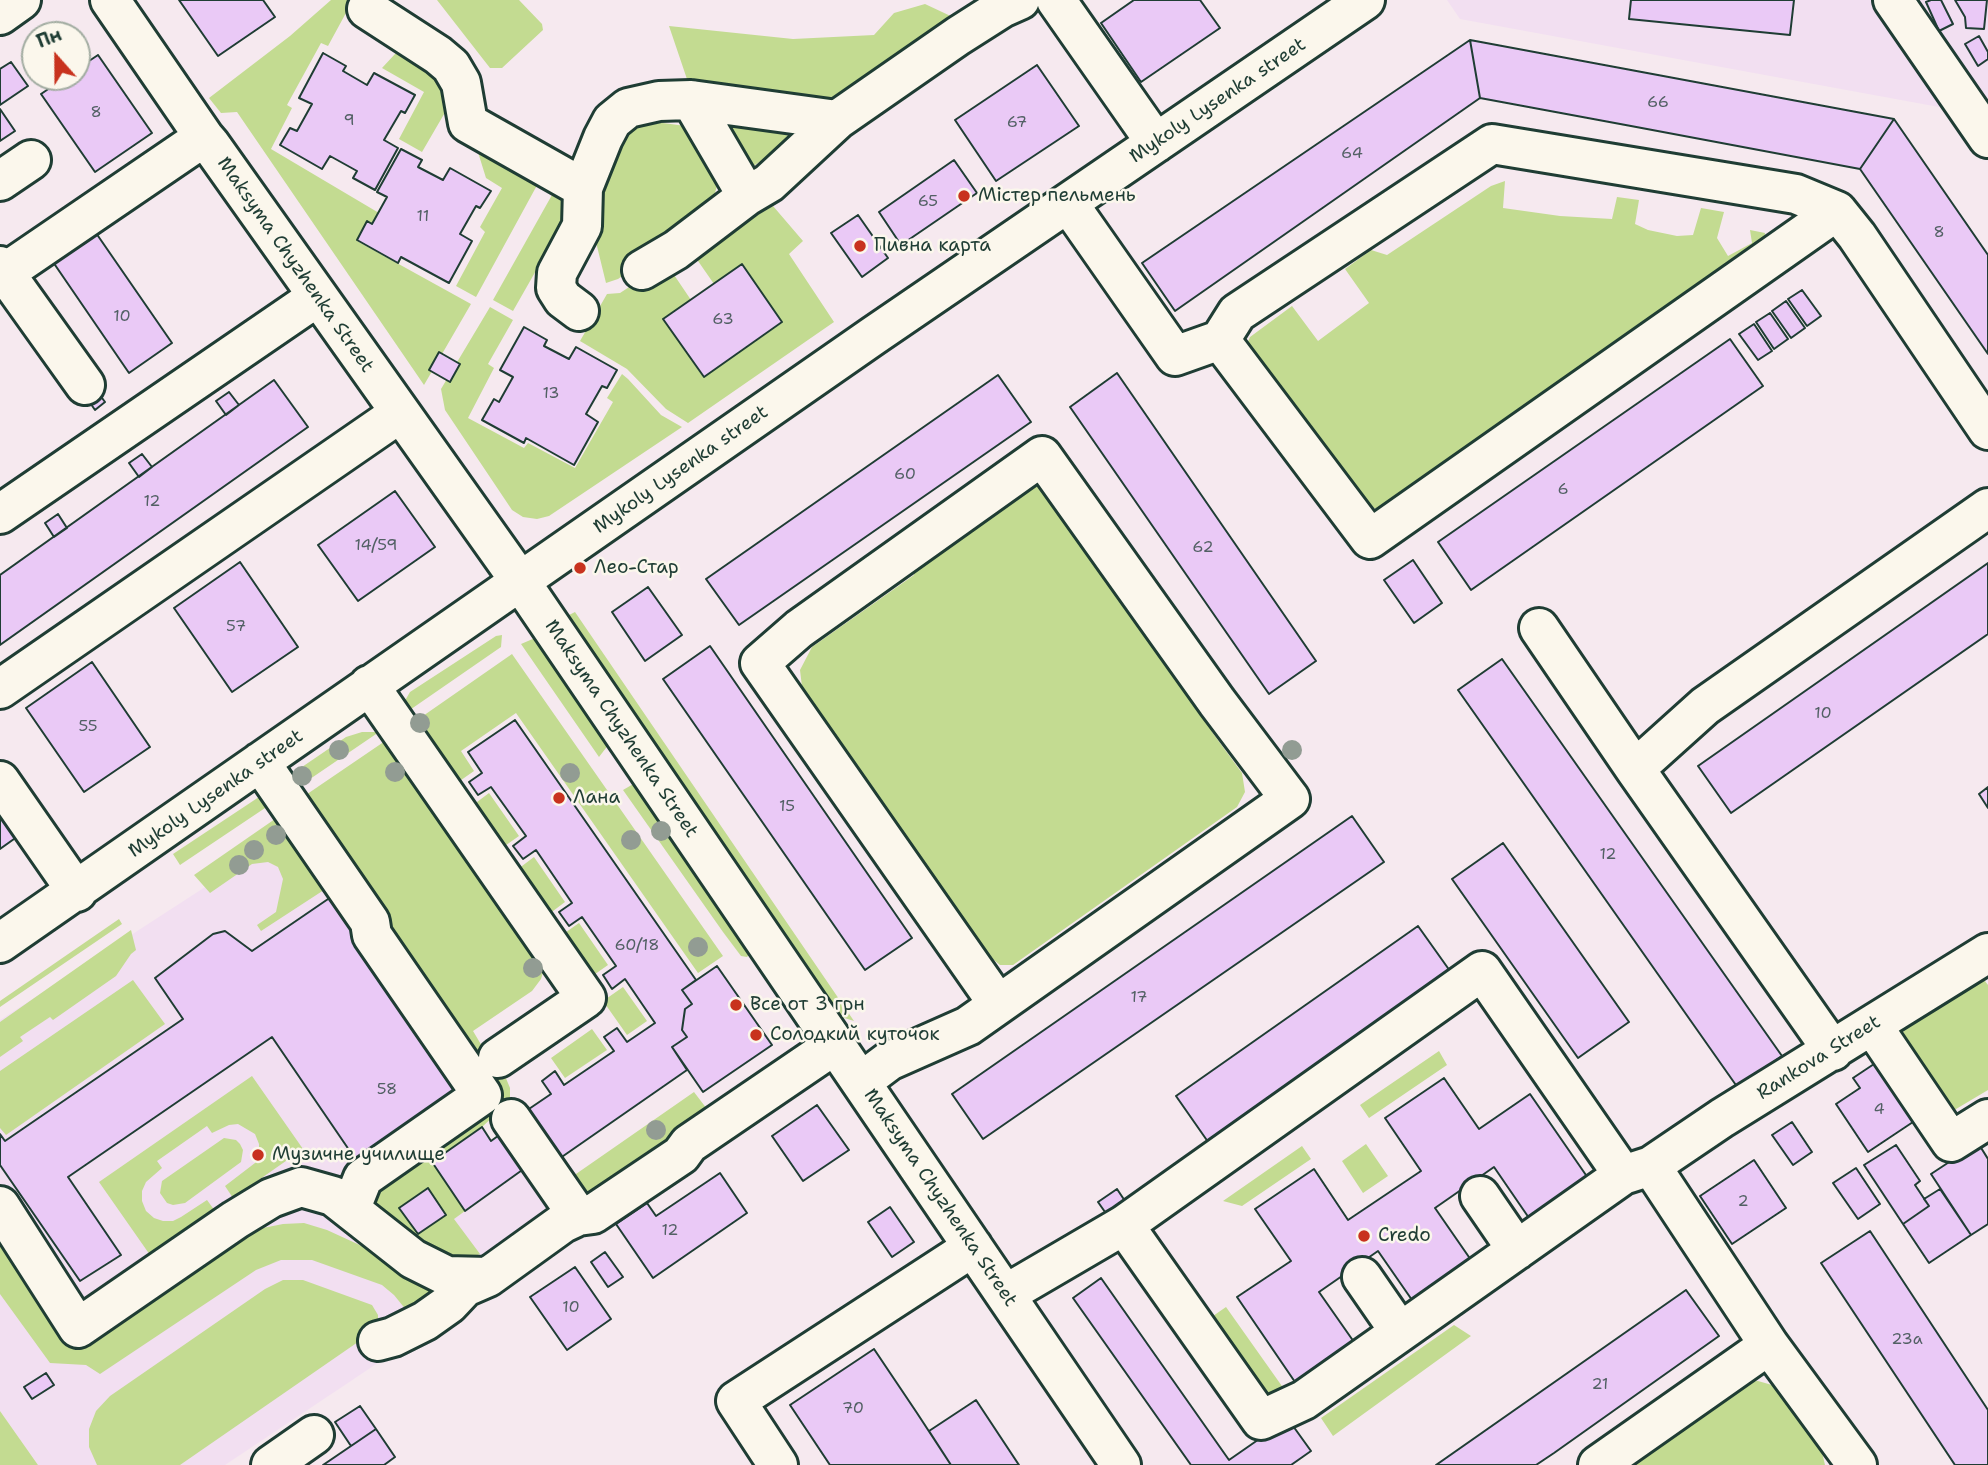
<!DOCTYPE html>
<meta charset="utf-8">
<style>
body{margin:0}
#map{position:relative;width:1988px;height:1465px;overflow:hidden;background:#f6e9ef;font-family:"Shantell Sans",sans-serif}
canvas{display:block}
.north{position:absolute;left:21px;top:21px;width:70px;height:70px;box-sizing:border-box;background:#fbf7ec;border:2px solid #a3ada2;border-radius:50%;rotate:339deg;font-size:19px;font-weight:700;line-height:28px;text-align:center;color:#1f3d34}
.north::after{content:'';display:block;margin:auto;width:24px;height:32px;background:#c8321e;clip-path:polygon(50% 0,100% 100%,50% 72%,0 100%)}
</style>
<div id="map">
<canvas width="1988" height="1465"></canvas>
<div class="north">Пн</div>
</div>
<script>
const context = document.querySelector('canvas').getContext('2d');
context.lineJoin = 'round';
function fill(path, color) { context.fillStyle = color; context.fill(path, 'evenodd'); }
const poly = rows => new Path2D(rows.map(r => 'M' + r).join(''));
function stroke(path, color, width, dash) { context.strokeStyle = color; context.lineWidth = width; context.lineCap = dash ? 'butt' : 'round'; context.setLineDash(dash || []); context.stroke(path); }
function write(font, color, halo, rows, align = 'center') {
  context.font = font + ' "Shantell Sans",sans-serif'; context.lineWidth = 5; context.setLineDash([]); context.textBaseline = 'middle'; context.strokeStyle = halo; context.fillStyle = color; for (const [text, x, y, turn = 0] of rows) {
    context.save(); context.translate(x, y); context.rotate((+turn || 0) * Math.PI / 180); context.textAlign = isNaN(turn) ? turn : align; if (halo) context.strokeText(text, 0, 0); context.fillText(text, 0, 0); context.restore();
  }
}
fill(poly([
 [1447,0,1988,0,1988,116,1460,19],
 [290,832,491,1141,502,1133,571,1234,225,1465,38,1465,0,1411,0,1020]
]), '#f2dff1');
fill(poly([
 [331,0,353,0,328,46,321,43,287,105,292,108,271,149,379,213,372,224,367,222,357,241,471,304,424,385,237,112,221,113,209,98,290,36],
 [437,0,519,0,542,24,543,30,502,68,490,68],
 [925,4,957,19,824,106,689,85,669,26,793,39,874,35,894,13],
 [404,53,443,83,447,109,422,152,399,139,424,92,382,68,395,54],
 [722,116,808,129,749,169],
 [655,122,686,126,717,186,709,214,618,279,606,283,594,234,598,194,620,134,638,125],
 [477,149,541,178,476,297,456,286,485,232,480,227,502,188,486,178],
 [1505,181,1503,208,1560,216,1612,219,1617,197,1639,200,1635,224,1648,230,1677,236,1693,235,1701,208,1724,212,1717,238,1728,256,1752,243,1750,230,1765,233,1763,252,1396,504,1379,509,1365,506,1246,346,1250,337,1292,306,1318,341,1369,303,1345,269,1371,250,1387,255,1491,186],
 [557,186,565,193,566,218,513,311,493,300],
 [773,206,803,241,789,254,834,322,688,423,666,409,627,369,580,341,607,294,620,293,666,263,691,300,664,319,703,377,782,323,743,264,714,284,689,248,731,218,750,219],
 [490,307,513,320,488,364,494,368,468,418,524,448,528,443,575,468,613,402,607,398,622,374,628,379,661,415,682,427,549,516,537,519,523,517,512,510,445,410,441,389],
 [1040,482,1218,726,1212,732,1242,773,1245,792,1237,807,1013,965,1000,965,979,948,803,695,800,670,812,647,914,575,914,566,1030,484],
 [575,612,854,1021,835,1015,563,618],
 [502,635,501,647,404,714,403,704,410,692,496,636],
 [535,638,609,744,599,757,521,644],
 [512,654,723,956,698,973,516,713,461,751,474,771,454,785,410,725],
 [362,732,379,732,288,794,280,782,346,737],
 [391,737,544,969,541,979,532,991,473,1031,498,1073,503,1071,510,1088,510,1101,482,1127,433,1162,465,1211,454,1219,480,1254,460,1262,448,1261,374,1208,373,1196,379,1181,500,1097,294,803],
 [635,783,753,950,747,957,741,956,723,932,623,790],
 [271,789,277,800,180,865,173,854],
 [489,793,519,836,499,850,469,808],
 [288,810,327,888,261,931,257,925,276,912,283,879,278,867,268,862,252,864,210,893,194,875],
 [534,857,565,902,545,917,514,872],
 [119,919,122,924,0,1007,0,1001],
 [579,923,608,965,588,979,559,937],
 [131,930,136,950,131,954,116,976,53,1020,50,1017,20,1037,23,1041,0,1057,0,1022],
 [1979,973,1988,985,1988,1090,1951,1112,1904,1056,1903,1021],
 [133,980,165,1024,6,1135,0,1128,0,1071],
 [623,987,647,1021,627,1035,603,1001],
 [592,1029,607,1050,565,1078,551,1058],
 [1439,1051,1447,1065,1369,1118,1360,1105],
 [252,1076,303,1149,233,1198,225,1186,255,1163,259,1154,259,1144,255,1134,238,1124,229,1125,212,1133,207,1126,157,1161,162,1168,146,1182,142,1191,142,1201,146,1211,154,1218,163,1221,173,1221,181,1217,207,1200,215,1211,150,1255,99,1182],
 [694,1092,707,1109,667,1138,673,1152,592,1208,563,1183],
 [224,1138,236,1140,240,1144,243,1150,241,1162,185,1203,173,1205,167,1203,160,1193,162,1181],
 [1366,1144,1388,1176,1363,1193,1342,1161],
 [1302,1146,1311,1159,1242,1206,1223,1201],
 [304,1223,327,1230,388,1258,433,1293,407,1311,394,1295,382,1285,312,1260,281,1260,256,1270,100,1374,86,1365,50,1363,0,1294,0,1238,78,1348,240,1237,258,1229,283,1224],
 [283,1280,303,1280,372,1305,378,1315,378,1321,371,1333,180,1465,97,1465,89,1447,89,1429,96,1411,110,1396,265,1289],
 [1226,1307,1284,1389,1270,1398,1213,1316],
 [1454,1325,1471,1336,1333,1436,1321,1418],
 [1758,1381,1772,1385,1783,1394,1821,1448,1825,1465,1617,1465,1742,1382],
 [0,1411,38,1465,0,1465]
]), '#c3db91');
const building = poly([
 [179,0,263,0,275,17,218,56,179,0],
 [1134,0,1200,0,1220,28,1141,82,1101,23,1134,0],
 [1631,0,1794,0,1790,35,1629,19,1631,0],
 [1931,0,1941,0,1953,24,1939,31,1926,2,1931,0],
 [1955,0,1987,0,1984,29,1966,28,1965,17,1955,0],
 [1979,36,1988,52,1988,59,1978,66,1965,44,1979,36],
 [1470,40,1480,98,1175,311,1142,263,1470,40],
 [1470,40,1894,119,1860,169,1631,126,1480,98,1470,40],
 [323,53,346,66,343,71,367,85,374,73,415,95,405,113,401,111,384,140,398,148,375,190,353,178,357,171,330,156,322,169,280,145,290,128,297,131,312,104,299,98,323,53],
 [98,55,152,133,95,172,41,94,66,77,77,77,77,69,98,55],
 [11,62,28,86,0,105,0,69,11,62],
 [1037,65,1079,126,996,181,955,120,1037,65],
 [0,109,15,131,0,141,0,109],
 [1894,119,1988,255,1988,354,1860,169,1894,119],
 [401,149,422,160,418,167,443,180,450,168,491,191,480,208,476,206,460,234,472,241,449,283,401,257,398,263,357,240,367,221,372,224,387,197,377,192,401,149],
 [954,160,977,193,901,245,879,212,954,160],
 [858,215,888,258,862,277,831,233,858,215],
 [96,233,172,343,129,373,53,262,96,233],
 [742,264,782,322,704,377,663,319,742,264],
 [1802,290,1821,316,1807,326,1788,299,1802,290],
 [1786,301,1805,328,1791,338,1772,311,1786,301],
 [1770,313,1788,339,1774,349,1756,322,1770,313],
 [1754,324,1772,351,1758,360,1739,334,1754,324],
 [524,327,547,340,544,346,569,359,576,347,617,370,607,388,602,386,586,414,598,422,574,465,526,438,524,443,482,420,494,399,499,402,513,377,500,370,524,327],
 [1730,339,1763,386,1471,590,1438,542,1730,339],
 [439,352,460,364,450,382,429,370,439,352],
 [1117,373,1316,661,1269,694,1070,407,1117,373],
 [998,375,1031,422,739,625,706,579,998,375],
 [274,380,308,427,0,645,0,575,274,380],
 [94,387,105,402,95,410,84,394,94,387],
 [229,392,239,405,226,415,216,401,229,392],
 [142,454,152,467,139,477,129,463,142,454],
 [395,491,435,547,358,601,318,545,395,491],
 [58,514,67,528,54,537,45,523,58,514],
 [1413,560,1442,603,1414,623,1384,580,1413,560],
 [240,562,298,647,232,692,174,608,240,562],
 [1988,563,1988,634,1731,813,1698,766,1988,563],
 [648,587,682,635,645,661,612,612,648,587],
 [710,646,912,938,865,970,663,679,710,646],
 [1502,659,1782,1056,1738,1088,1458,690,1502,659],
 [92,662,150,747,84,792,26,708,92,662],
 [515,720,696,980,682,990,692,1004,685,1009,682,1030,687,1037,672,1047,687,1070,556,1161,523,1113,551,1094,542,1081,555,1071,564,1085,614,1051,604,1037,617,1028,627,1042,655,1023,625,979,612,989,603,975,616,966,582,917,569,926,559,912,572,903,536,850,523,859,513,846,526,836,491,787,478,795,469,782,482,773,468,752,515,720],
 [1988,787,1988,808,1979,794,1988,787],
 [0,804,21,834,0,849,0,804],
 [1352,816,1384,862,983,1139,952,1094,1352,816],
 [1503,843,1629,1022,1578,1058,1452,879,1503,843],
 [331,897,470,1087,358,1163,272,1037,68,1177,121,1255,80,1281,0,1165,0,1134,5,1141,183,1019,155,978,213,934,225,931,252,951,331,897],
 [1418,926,1455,978,1213,1149,1176,1096,1418,926],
 [717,966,772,1045,703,1092,672,1047,687,1037,682,1030,685,1009,692,1004,682,990,717,966],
 [1883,1058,1922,1116,1868,1152,1836,1104,1860,1088,1853,1078,1883,1058],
 [1444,1078,1479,1129,1530,1094,1588,1178,1529,1218,1494,1167,1435,1208,1471,1260,1412,1300,1378,1251,1319,1292,1354,1342,1295,1382,1237,1297,1291,1261,1255,1209,1314,1169,1348,1220,1421,1171,1385,1118,1444,1078],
 [817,1105,849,1150,803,1181,772,1136,817,1105],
 [1792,1122,1812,1152,1793,1165,1772,1135,1792,1122],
 [482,1127,491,1141,502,1133,525,1168,465,1211,432,1162,482,1127],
 [1978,1143,1988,1159,1988,1224,1971,1235,1931,1174,1978,1143],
 [1896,1145,1920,1181,1915,1185,1929,1206,1903,1224,1864,1165,1896,1145],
 [1754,1160,1786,1208,1732,1244,1700,1196,1754,1160],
 [1856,1168,1880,1204,1858,1219,1833,1183,1856,1168],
 [720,1173,747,1213,653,1278,616,1224,647,1203,656,1216,720,1173],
 [428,1188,446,1215,418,1234,399,1208,428,1188],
 [1117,1189,1131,1210,1112,1222,1098,1202,1117,1189],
 [1940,1189,1971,1235,1929,1263,1903,1224,1929,1206,1924,1199,1940,1189],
 [890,1207,914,1242,892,1257,868,1222,890,1207],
 [1870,1231,1988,1410,1988,1465,1955,1465,1821,1263,1870,1231],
 [605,1252,623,1277,608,1287,591,1262,605,1252],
 [575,1267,611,1319,567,1350,530,1297,575,1267],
 [1101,1278,1229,1460,1288,1419,1311,1451,1291,1465,1191,1465,1073,1298,1101,1278],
 [1686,1290,1719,1336,1554,1453,1536,1465,1436,1465,1686,1290],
 [874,1349,917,1413,951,1465,830,1465,790,1405,874,1349],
 [46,1373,54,1385,32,1399,24,1387,46,1373],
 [976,1400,1019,1465,951,1465,929,1431,976,1400],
 [360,1406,376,1429,351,1446,335,1422,360,1406],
 [376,1429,395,1457,384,1465,323,1465,376,1429]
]);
fill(building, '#eac9f6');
stroke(building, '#1f3d34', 2);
const minor = poly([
 [110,0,204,137,210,144,520,581,1121,1465],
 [1056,0,1156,143],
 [1893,0,1988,138],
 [367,9,438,55,451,66,461,83,468,123,583,188],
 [0,15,21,0],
 [691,100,837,120],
 [0,181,31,160],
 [1068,203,1175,356,1220,340,1237,313,1492,144,1796,194,1837,211,1857,236,1988,430],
 [0,266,85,385],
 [642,270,676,250,747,196,769,183,837,120,958,36,1002,8,1020,0],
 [0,276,204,137],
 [579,311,563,299,556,288,557,273,582,226,583,188,603,138,612,121,628,108,659,101,691,100,747,196],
 [1220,340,1370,539,1837,211],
 [0,514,317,297],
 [1539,628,1635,769],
 [369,685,586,998,498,1058],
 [0,689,400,413],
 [260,762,370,922,372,935,482,1095,363,1178,351,1208],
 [0,781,77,892],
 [0,943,873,336,1365,0],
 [1872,1025,1951,1142,1988,1119],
 [1833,1051,1635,769,1705,706,1988,508],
 [861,1082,889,1061,968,1026,1290,799,1217,702,1042,456,799,629,760,663,998,1004],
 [511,1119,578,1216],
 [1651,1166,1769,1345,1857,1465],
 [1480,1196,1517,1250],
 [0,1206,78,1328,235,1220,271,1198,301,1187,333,1196,413,1259,447,1276,488,1277,563,1223,578,1216,593,1214,681,1155,689,1144,836,1044],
 [1124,1225,1261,1420,1304,1400,1623,1175],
 [1362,1277,1400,1332],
 [1006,1294,1124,1225,1482,971,1623,1175,1651,1166,1722,1118,1988,953],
 [378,1341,393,1337,425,1321,449,1304,465,1287,488,1277],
 [271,1465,314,1435],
 [778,1465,736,1401,973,1247],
 [1598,1465,1769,1345]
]);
stroke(minor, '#1f3d34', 44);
stroke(minor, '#fbf7ec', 38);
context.fillStyle = '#929c93';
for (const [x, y] of [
 [420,723],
 [339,750],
 [1292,750],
 [395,772],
 [570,773],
 [302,776],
 [661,831],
 [276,835],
 [631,840],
 [254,850],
 [239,865],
 [698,947],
 [533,968],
 [656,1130]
]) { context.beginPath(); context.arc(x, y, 10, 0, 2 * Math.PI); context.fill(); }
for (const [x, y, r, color] of [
 [964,196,7,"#c8321e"],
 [860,246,7,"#c8321e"],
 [580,568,7,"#c8321e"],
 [559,798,7,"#c8321e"],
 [736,1005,7,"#c8321e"],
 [756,1035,7,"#c8321e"],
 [258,1155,7,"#c8321e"],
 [1364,1236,7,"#c8321e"]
]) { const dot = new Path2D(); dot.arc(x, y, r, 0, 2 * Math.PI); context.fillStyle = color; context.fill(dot); stroke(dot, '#fbf7ec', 2.5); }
write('16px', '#526064', null, [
 ["66",1658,103],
 ["8",96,113],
 ["9",349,121],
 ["67",1017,123],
 ["64",1352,154],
 ["65",928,202],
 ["11",423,217],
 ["8",1939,233],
 ["10",122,317],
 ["63",723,320],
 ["13",551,394],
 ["60",905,475],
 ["6",1563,490],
 ["12",152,502],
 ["14/59",376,546],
 ["62",1203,548],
 ["57",236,627],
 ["10",1823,714],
 ["55",88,727],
 ["15",787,807],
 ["12",1608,855],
 ["60/18",637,946],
 ["17",1139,998],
 ["58",387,1090],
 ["4",1879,1110],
 ["2",1743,1202],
 ["12",670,1231],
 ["10",571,1308],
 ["23а",1907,1340],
 ["21",1600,1385],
 ["70",853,1409]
]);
write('19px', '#1f3d34', '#fbf7ec', [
 ["Mykoly Lysenka street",1218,101,-34],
 ["Maksyma Chyzhenka Street",295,265,55],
 ["Mykoly Lysenka street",681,470,-35],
 ["Maksyma Chyzhenka Street",621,729,56],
 ["Mykoly Lysenka street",216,794,-35],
 ["Rankova Street",1819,1058,-32],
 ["Maksyma Chyzhenka Street",940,1198,56]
]);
write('19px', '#1f3d34', '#fbf7ec', [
 ["Містер пельмень",978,196],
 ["Пивна карта",874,246],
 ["Лео-Стар",594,568],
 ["Лана",573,798],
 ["Все от 3 грн",750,1005],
 ["Солодкий куточок",770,1035],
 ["Музичне училище",272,1155],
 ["Credo",1378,1236]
], 'left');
</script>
